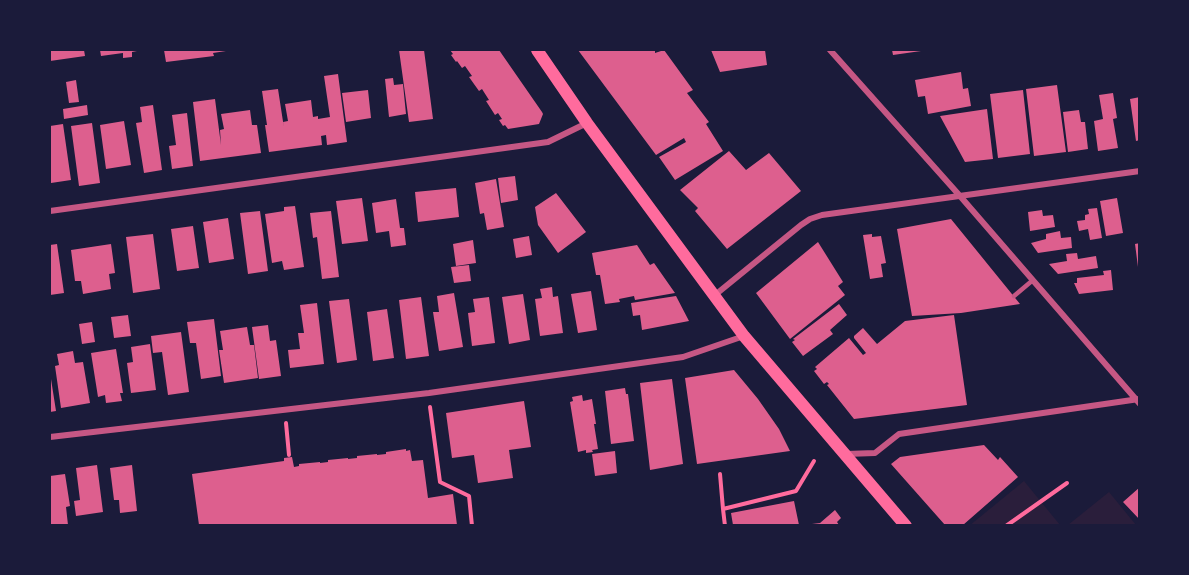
<!DOCTYPE html>
<style>
body{margin:0}
#map{position:relative;width:1189px;height:575px;overflow:hidden;background:#1b1b3a;font-family:Arial,sans-serif}
canvas{display:block}
.frame{position:absolute;inset:0;border:51px solid #1b1b3a;pointer-events:none}
</style>
<div id="map">
<canvas width="1189" height="575"></canvas>
<div class="frame"></div>
</div>
<script>
const context = document.querySelector('canvas').getContext('2d');
context.lineJoin = 'round';
function fill(path, color) { context.fillStyle = color; context.fill(path, 'evenodd'); }
const poly = rows => new Path2D(rows.map(r => 'M' + r).join(''));
function stroke(path, color, width, dash) { context.strokeStyle = color; context.lineWidth = width; context.lineCap = dash ? 'butt' : 'round'; context.setLineDash(dash || []); context.stroke(path); }
fill(poly([
 [1024,481,1060,525,969,526],
 [1109,492,1136,525,1068,525]
]), '#2a1e3b');
fill(poly([
 [50,50,84,50,85,56,50,61],
 [100,50,137,50,137,51,132,52,132,57,123,58,123,53,101,56],
 [164,50,226,50,226,51,213,53,214,56,166,62],
 [399,50,424,50,433,119,409,122],
 [450,50,499,50,542,112,543,114,539,124,508,129,505,125,503,126,499,120,502,119,498,113,495,115,486,101,489,100,482,89,479,91,469,77,472,76,465,66,462,68,457,61,456,62,451,55,453,54],
 [578,50,655,50,655,53,664,50,693,90,687,93,709,122,706,124,723,151,675,180,659,157,686,142,684,138,656,155],
 [711,50,765,50,767,65,720,72],
 [892,50,921,50,921,51,893,55],
 [961,72,963,89,968,88,971,106,928,114,925,96,918,97,915,80],
 [338,74,347,142,327,145,326,135,321,136,322,145,269,152,265,125,267,125,262,91,278,89,284,128,283,122,288,121,285,104,311,100,313,117,318,116,318,119,330,117,324,76],
 [393,78,394,85,403,84,406,114,389,117,385,79],
 [76,80,79,102,69,103,66,82],
 [1057,85,1066,152,1034,156,1026,89],
 [368,90,371,118,346,122,342,93],
 [1023,90,1030,154,998,158,990,94],
 [1113,93,1117,118,1113,119,1118,148,1098,151,1094,121,1103,119,1099,95],
 [1140,97,1140,140,1136,141,1130,99],
 [215,99,221,145,220,130,224,129,221,114,250,110,252,125,257,125,261,153,200,161,193,102],
 [87,105,88,115,64,119,63,109],
 [153,105,162,170,144,173,136,123,142,122,140,107],
 [987,109,993,159,965,162,940,116],
 [1079,110,1081,122,1085,122,1088,149,1068,152,1063,112],
 [187,113,193,166,172,169,169,146,176,145,172,115],
 [124,121,131,165,106,169,100,125],
 [92,123,100,183,79,186,71,126],
 [63,124,71,180,51,183,50,172,50,143,51,142,50,126],
 [729,151,746,170,769,153,801,191,727,249,695,211,698,208,680,190],
 [515,176,518,200,501,203,498,178],
 [496,179,504,227,487,230,484,213,480,214,475,183],
 [456,188,459,217,418,222,415,192],
 [556,193,586,232,558,253,538,225,535,207],
 [362,198,368,241,342,244,336,201],
 [1117,198,1123,233,1106,236,1100,201],
 [396,199,400,228,404,228,406,245,391,247,389,231,376,233,372,203],
 [295,206,304,267,284,270,282,261,272,263,265,214,284,211,284,207],
 [1097,208,1102,238,1090,240,1088,229,1079,231,1077,221,1085,220,1085,215,1089,214,1088,209],
 [1042,210,1043,216,1053,215,1055,227,1030,231,1028,212],
 [260,211,268,271,248,274,240,213],
 [331,211,339,277,322,279,317,237,313,238,310,213],
 [228,218,234,259,209,263,203,222],
 [951,219,1020,304,961,313,912,316,897,229],
 [193,226,199,268,177,271,171,229],
 [1060,231,1061,238,1071,237,1072,248,1038,253,1031,243,1046,239,1046,234],
 [153,234,160,289,133,293,126,237],
 [872,234,872,237,881,236,886,263,881,264,883,277,870,279,863,235],
 [529,236,532,255,516,258,513,239],
 [473,240,476,263,456,266,453,244],
 [818,242,843,282,838,286,845,295,790,339,756,293],
 [1140,243,1140,267,1138,267,1135,244],
 [57,244,64,293,50,295,50,245],
 [111,244,115,273,109,274,111,289,83,294,81,281,75,281,71,250],
 [637,245,650,265,654,263,675,293,635,300,634,296,619,299,620,302,605,304,600,275,596,275,592,253],
 [1077,253,1078,259,1096,256,1098,268,1058,274,1049,264,1067,261,1066,254],
 [469,265,471,281,454,283,451,267],
 [1111,270,1113,290,1079,294,1074,283,1077,283,1077,278,1104,275,1103,271],
 [552,287,553,297,558,296,563,333,540,336,535,299,542,298,540,289],
 [591,291,597,330,578,333,571,294],
 [454,293,463,347,439,351,433,312,439,312,437,296],
 [523,294,530,340,509,344,502,297],
 [676,296,689,321,642,330,640,315,633,316,631,303],
 [421,297,429,356,406,359,399,300],
 [489,297,495,343,472,346,468,313,475,312,473,299],
 [349,299,357,360,337,363,329,301],
 [317,303,324,364,290,368,288,350,300,349,298,333,304,333,300,305],
 [839,304,847,315,830,330,833,334,803,356,792,342,795,340,793,339],
 [387,309,394,358,373,361,367,312],
 [128,315,131,336,114,338,111,317],
 [954,315,967,405,854,419,827,385,829,384,827,382,824,384,814,371,817,369,815,367,849,338,863,355,866,353,854,338,854,336,863,328,877,344,905,321],
 [214,319,221,376,201,379,196,343,190,343,187,322],
 [92,322,95,342,82,344,79,324],
 [268,325,270,341,276,340,281,376,259,379,252,327],
 [247,327,250,345,254,345,258,378,224,383,219,350,223,350,220,331],
 [181,332,189,392,168,395,162,352,153,353,151,336],
 [150,344,156,390,131,393,127,363,133,362,131,347],
 [116,349,123,393,120,393,122,401,106,403,105,395,98,397,91,353],
 [73,351,75,363,83,362,90,403,61,408,55,366,59,365,57,354],
 [734,370,758,399,779,429,790,451,697,464,685,378],
 [50,379,51,379,56,411,50,412],
 [672,379,683,464,650,470,640,383],
 [625,388,626,394,628,394,634,441,611,444,605,391],
 [582,395,583,401,592,399,596,424,594,424,598,449,592,450,593,452,586,453,586,450,578,452,570,402,573,401,572,397],
 [524,401,531,447,509,450,513,478,478,483,474,455,452,458,446,413],
 [984,445,998,460,1000,457,1018,477,963,525,945,525,891,464,900,457],
 [406,449,406,451,410,450,412,461,423,460,428,498,453,494,457,525,199,525,192,474,284,461,284,458,292,457,294,467,299,466,299,464,320,462,320,463,328,462,328,460,348,458,348,459,357,458,357,456,377,454,377,455,386,454,386,452],
 [615,451,617,473,595,476,592,454],
 [97,465,103,512,76,516,74,501,80,500,76,468],
 [132,465,137,511,120,513,119,500,114,500,110,468],
 [65,474,70,506,66,507,68,525,50,525,50,476],
 [1140,487,1140,520,1123,502],
 [794,501,799,525,733,525,731,513],
 [835,510,841,518,837,522,839,525,812,525,812,524,820,523]
]), '#dd5f8e');
stroke(poly([
 [430,407,440,482,469,496,472,526],
 [286,423,289,455],
 [720,474,723,509],
 [725,526,723,509,796,491,814,461],
 [1006,526,1067,483]
]), '#ff6b9d', 4);
stroke(poly([
 [1014,296,1033,280]
]), '#c65784', 4.5);
stroke(poly([
 [830,50,960,196,1140,404],
 [50,211,548,142,587,123],
 [715,295,801,225,810,219,822,215,1140,171],
 [50,437,429,393,683,357,744,336],
 [846,454,875,453,899,434,1139,399]
]), '#c65784', 6);
stroke(poly([
 [537,50,587,123,744,336,906,526]
]), '#ff6b9d', 12);
</script>
